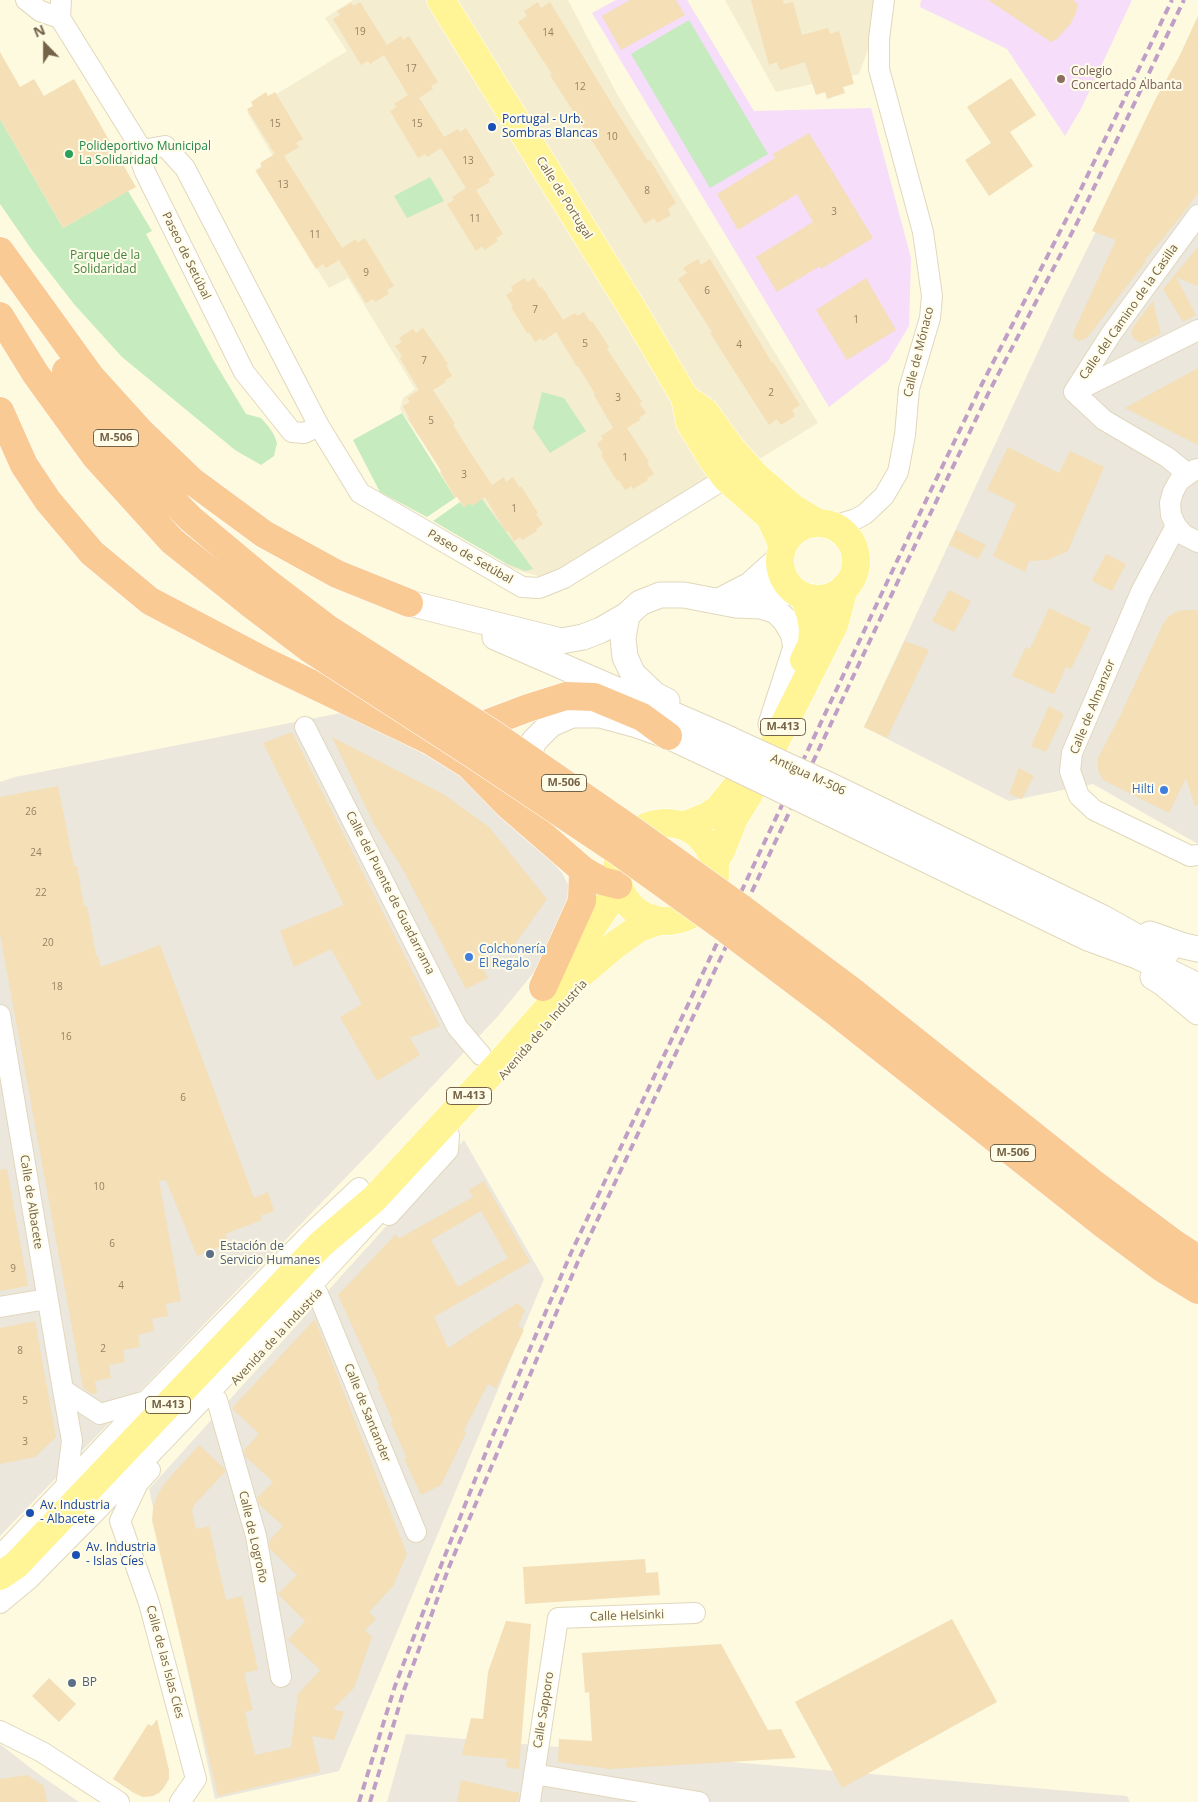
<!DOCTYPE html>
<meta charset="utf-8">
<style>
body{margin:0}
#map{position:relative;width:1198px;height:1802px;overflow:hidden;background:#fdfae0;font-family:"Open Sans",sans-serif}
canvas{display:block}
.north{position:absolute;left:20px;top:20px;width:50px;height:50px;-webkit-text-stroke:4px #fffce8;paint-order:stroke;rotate:338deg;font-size:14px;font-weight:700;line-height:20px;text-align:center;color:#756347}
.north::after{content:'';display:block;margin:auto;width:18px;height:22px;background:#756347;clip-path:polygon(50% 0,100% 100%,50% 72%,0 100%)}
</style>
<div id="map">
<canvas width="1198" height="1802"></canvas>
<div class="north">N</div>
</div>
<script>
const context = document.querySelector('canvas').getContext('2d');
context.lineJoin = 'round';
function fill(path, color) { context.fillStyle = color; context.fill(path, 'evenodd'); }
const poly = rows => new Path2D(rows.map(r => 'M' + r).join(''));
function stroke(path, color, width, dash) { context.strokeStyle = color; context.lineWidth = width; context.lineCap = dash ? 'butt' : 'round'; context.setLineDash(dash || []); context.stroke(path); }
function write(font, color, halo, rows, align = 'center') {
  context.font = font + ' "Open Sans",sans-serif'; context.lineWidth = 4; context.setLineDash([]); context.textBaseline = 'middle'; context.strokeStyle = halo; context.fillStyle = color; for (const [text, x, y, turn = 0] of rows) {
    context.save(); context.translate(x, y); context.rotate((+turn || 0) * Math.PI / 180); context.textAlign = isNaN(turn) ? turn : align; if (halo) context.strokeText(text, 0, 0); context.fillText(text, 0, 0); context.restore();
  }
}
fill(poly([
 [353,0,568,0,618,96,818,423,559,582,507,567,400,409,403,398,415,389,348,278,329,288,255,170,274,158,247,112,347,51,325,18],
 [725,0,886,0,859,74,776,92]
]), '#f5edcf');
fill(poly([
 [1198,24,1198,844,1093,784,1009,801,864,727,1062,300],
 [341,713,448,766,507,806,562,873,574,896,540,965,498,1016,377,1145,0,1536,0,782,15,777],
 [464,1140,544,1279,339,1771,215,1799,149,1489],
 [406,1734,1127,1796,1130,1802,387,1802],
 [0,1744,37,1773,79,1802,0,1802]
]), '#ebe7dc');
fill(poly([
 [616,0,687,0,754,111,871,108,911,258,909,326,888,361,829,407,592,13],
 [921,0,1132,0,1081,109,1065,136,1007,49,920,7]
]), '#f6ddf9');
fill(poly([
 [689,20,768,154,710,188,631,54],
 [0,119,63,228,128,191,152,231,146,234,214,361,246,414,261,418,269,427,274,435,277,443,274,456,261,465,235,450,122,357,74,304,32,250,0,204],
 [430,177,444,201,407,218,394,196],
 [542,392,564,398,586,431,550,453,533,428],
 [402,413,455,498,427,517,380,492,353,440],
 [482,499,533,569,525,571,507,564,433,521,460,502,464,507,470,503,472,506]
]), '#c5ebbf');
fill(poly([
 [630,0,676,0,685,15,621,50,602,16],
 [751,0,783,0,784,4,793,2,802,35,828,28,830,34,839,31,854,84,843,87,845,93,827,99,825,92,816,95,805,62,780,70,777,62,769,65],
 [988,0,1073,0,1078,4,1076,13,1071,23,1057,39,1051,42],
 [360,2,387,45,401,36,403,40,409,36,438,82,431,86,433,89,419,98,444,137,458,129,460,132,466,128,495,175,488,179,490,182,476,190,503,234,496,238,498,241,484,250,482,246,476,251,447,204,454,200,452,197,466,188,441,148,427,157,425,154,418,158,390,111,397,107,394,104,408,95,384,55,370,64,368,61,361,65,333,19,340,15,337,11,351,3,354,6],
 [538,2,541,8,550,2,613,106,648,161,650,160,676,203,668,209,671,215,657,223,654,218,645,224,550,75,552,74,518,22,527,16,524,11],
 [1198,16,1198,193,1181,216,1145,260,1144,259,1146,261,1087,338,1079,341,1073,337,1074,331,1116,240,1092,231,1155,100,1179,57],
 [0,52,20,87,34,79,44,96,74,79,136,187,63,228,0,119],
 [1011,78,1036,115,1010,132,1033,166,989,196,965,160,991,143,967,107],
 [266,92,268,96,275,92,303,139,296,143,299,147,284,156,342,248,356,239,357,243,365,238,394,286,387,290,389,294,375,302,373,299,366,303,339,260,326,268,323,264,316,269,256,171,262,167,260,163,275,154,247,109,253,106,251,102],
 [809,133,873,238,821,269,820,266,777,292,756,257,813,222,797,194,738,230,717,194,775,158,773,154],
 [1198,247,1198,286,1176,277,1196,315,1183,322,1163,289],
 [698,259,701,265,710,259,772,363,773,362,800,405,792,410,795,416,781,425,777,419,769,425,710,333,712,332,678,279,687,273,683,268],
 [524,278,527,282,534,278,540,288,542,287,563,320,575,313,577,316,584,312,590,322,592,321,609,347,607,349,642,402,639,403,646,413,639,418,640,420,627,428,649,462,647,463,654,474,647,478,648,480,633,489,631,486,625,490,619,480,617,481,601,455,603,454,597,444,603,439,601,436,613,428,594,395,595,394,578,366,577,367,556,332,543,341,541,338,535,342,529,332,527,333,511,307,513,306,506,295,513,291,511,287],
 [866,278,896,330,847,360,816,310],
 [1153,301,1161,334,1141,343,1134,339,1131,334,1133,327],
 [423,328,448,364,446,365,452,376,445,380,446,382,433,390,455,424,453,425,470,452,492,485,504,477,506,482,513,477,519,487,521,486,538,513,536,514,543,524,536,529,537,531,522,540,520,537,514,541,508,531,506,532,485,497,472,506,470,503,464,507,457,497,455,498,440,472,441,471,408,418,409,417,403,406,410,402,407,398,419,390,400,358,402,356,395,346,402,342,399,338,413,329,416,333],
 [1198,368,1198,445,1125,408],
 [1008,447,1059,473,1070,451,1104,467,1068,551,1048,560,1029,561,1025,572,993,556,1016,504,987,490],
 [956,530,986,545,978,559,949,545],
 [1106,554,1126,564,1112,591,1092,581],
 [949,590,971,601,954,632,932,621],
 [1049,608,1091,628,1071,669,1066,667,1054,694,1012,676,1026,647,1030,649],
 [1185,610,1198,610,1198,805,1195,806,1186,778,1169,813,1103,780,1098,771,1098,758,1120,716,1163,624,1168,617,1176,612],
 [905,641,929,650,887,738,864,727],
 [1049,706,1064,714,1046,752,1031,746],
 [292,732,440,1026,410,1038,420,1055,377,1081,340,1017,362,1004,331,949,294,967,280,931,344,905,263,743],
 [332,737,443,794,489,827,547,899,507,955,502,946,478,959,488,978,466,989,402,868,374,824],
 [1019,768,1034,776,1022,799,1009,794],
 [58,786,74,866,77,866,84,906,87,906,96,955,98,955,101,967,160,945,254,1198,268,1192,274,1211,260,1216,262,1220,225,1234,229,1243,197,1256,166,1180,159,1181,181,1301,166,1304,168,1316,152,1319,154,1331,138,1335,140,1347,123,1350,125,1362,109,1365,111,1378,95,1381,97,1393,92,1394,83,1388,0,934,0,797],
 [7,1169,28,1286,0,1291,0,1170],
 [484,1181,530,1262,434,1317,448,1348,517,1303,525,1310,518,1326,524,1330,496,1388,488,1384,463,1432,467,1431,441,1485,421,1495,404,1459,407,1458,391,1423,393,1421,377,1386,379,1385,338,1295,396,1234,398,1239,473,1197,469,1190],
 [481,1211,508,1258,458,1287,431,1240],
 [315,1319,407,1554,393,1586,369,1612,376,1619,365,1630,372,1637,354,1688,333,1709,344,1712,334,1740,312,1736,320,1772,218,1796,152,1520,153,1509,156,1498,164,1484,199,1445,224,1468,225,1472,194,1505,192,1511,196,1529,209,1526,226,1600,242,1596,258,1670,244,1673,253,1710,245,1712,255,1755,291,1747,298,1694,320,1670,288,1640,305,1621,278,1594,297,1575,270,1549,269,1541,283,1526,259,1504,257,1498,273,1482,245,1456,244,1450,259,1434,232,1408],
 [35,1321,56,1437,35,1457,0,1464,0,1328],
 [645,1559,646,1573,658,1572,660,1595,525,1604,523,1567],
 [952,1619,997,1702,842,1788,795,1702],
 [506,1621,531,1624,519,1769,506,1767,507,1759,462,1755,471,1718,483,1719,488,1672],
 [721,1644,768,1730,781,1729,796,1758,610,1769,558,1762,559,1739,592,1741,589,1692,585,1693,582,1653],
 [49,1678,76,1704,59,1722,32,1696],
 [157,1719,169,1770,169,1779,163,1789,159,1793,153,1796,143,1797,134,1793,113,1779,148,1724,152,1726],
 [27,1775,44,1786,47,1802,0,1802,0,1779],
 [461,1780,519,1793,518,1802,457,1802]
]), '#f4dfb7');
const minor = poly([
 [26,0,40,11,60,18],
 [61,0,60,18,142,150,141,161,145,172,244,372,292,432,304,433,319,426],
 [142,150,165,146,185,168,319,426,360,493,522,587,539,588,564,578,726,478,739,475],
 [1074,392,1198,330],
 [1198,469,1194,470,1179,481,1173,492,1170,503,1171,515,1176,526,1184,535,1198,542],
 [1188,474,1167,457,1104,420,1074,392,1111,334,1198,215],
 [833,526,856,519,865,514,884,496,898,472,905,435,909,389,930,318,932,296,923,232,879,69,879,39,884,0],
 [1176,526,1141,592,1072,753,1070,771,1079,796,1094,810,1190,856,1198,855],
 [305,727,457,1027,481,1055],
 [0,1015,63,1390],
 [389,1215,448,1150,449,1135],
 [318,1294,416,1532],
 [0,1307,47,1299],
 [217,1400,256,1536,281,1677],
 [66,1487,72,1441,63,1390,100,1414,146,1401],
 [120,1521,138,1483,150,1470],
 [120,1521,149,1603,196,1779,180,1802],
 [0,1556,146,1401,310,1234,359,1188],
 [0,1603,29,1579,100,1507,312,1285,393,1197],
 [0,1731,42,1752,119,1802],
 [534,1774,699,1802],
 [530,1802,558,1618,695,1613]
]);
const tertiary = poly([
 [719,601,750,585,780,558],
 [743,602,764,594,795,592],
 [409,603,561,641,583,637,601,630,627,615,640,603,660,595,684,595,736,605,761,606,776,611,785,620,793,633,796,647,771,724],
 [627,615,623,638,625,657,633,674,655,695,667,701],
 [495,637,727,738],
 [528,777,526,761,534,741,551,724,572,715,600,715,637,725,668,736,717,759],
 [827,784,1103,918,1135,936,1167,952],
 [817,807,1088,938,1137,956,1198,986],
 [1150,934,1184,946,1198,949],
 [1153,977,1163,983,1198,1012]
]);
const primary = poly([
 [441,0,635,313,685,398,690,423,712,459,726,478,770,517,783,546],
 [685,398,705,412,730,447,756,476,793,508,818,523],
 '780 561a38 38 0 1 1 76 0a38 38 0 1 1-76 0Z',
 [804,597,811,616,813,629,812,644,804,660],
 '617 872a49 49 0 1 1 98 0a49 49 0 1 1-98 0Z',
 [683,826,708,816,718,809,740,782],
 [714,863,721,851,734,818,749,794,834,625,844,588],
 [551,978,583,941,619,887],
 [0,1576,16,1565,321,1244,374,1199,499,1064,570,983,615,945,639,928,659,921]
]);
const motorway = poly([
 [0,251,91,377,139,430,192,481,264,534,337,574,409,603],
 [0,316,35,373,95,456,172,541,252,605],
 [66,371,92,409,138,465,191,519,269,584],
 [0,411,24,465,48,501,92,553,150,601,264,661,429,740,469,765,508,805,583,870,602,881,618,885],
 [462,733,528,708,566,696,594,697,642,717,668,736],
 [543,987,582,901,583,870],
 [852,991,1093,1183,1175,1244,1198,1259],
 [833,1010,1103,1224,1162,1268,1198,1290]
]);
stroke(minor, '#e1d7bc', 22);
stroke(tertiary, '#e1d7bc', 27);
stroke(primary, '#fff', 29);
stroke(motorway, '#fff', 29);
stroke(minor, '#fff', 20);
stroke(tertiary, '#fff', 25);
stroke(primary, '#fff496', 28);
stroke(motorway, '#faca94', 28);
stroke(poly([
 [359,1802,395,1686,442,1563,490,1442,571,1253,898,559,981,386,1068,216,1172,0],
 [370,1802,404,1690,449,1567,579,1259,907,562,990,390,1077,223,1184,0]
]), '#bf9fc6', 4, [8, 5]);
const tertiaryBridge = poly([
 [727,738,827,784],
 [717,759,817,807]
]);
const motorwayBridge = poly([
 [269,584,327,628,493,734,632,830,741,908,852,991],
 [252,605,310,649,474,755,613,848,727,930,833,1010]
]);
stroke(tertiaryBridge, '#e1d7bc', 27, []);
stroke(motorwayBridge, '#fff', 29, []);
stroke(tertiaryBridge, '#fff', 25);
stroke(motorwayBridge, '#faca94', 28);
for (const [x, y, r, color] of [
 [1061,79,5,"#8d6e63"],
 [492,127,5,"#1a4fb4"],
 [69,154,5,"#2e9e5b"],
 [1164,790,5,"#3f7fe0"],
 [469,957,5,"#3f7fe0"],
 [210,1254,5,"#5c6f8a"],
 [30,1513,5,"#1a4fb4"],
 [76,1555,5,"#1a4fb4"],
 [72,1683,5,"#5c6f8a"]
]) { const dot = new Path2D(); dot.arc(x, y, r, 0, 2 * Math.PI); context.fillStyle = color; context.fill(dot); stroke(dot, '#fffce8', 2); }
write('10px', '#958263', null, [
 ["19",360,32],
 ["14",548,33],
 ["17",411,69],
 ["12",580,87],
 ["15",275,124],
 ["15",417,124],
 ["10",612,137],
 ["13",468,161],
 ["13",283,185],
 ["8",647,191],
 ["3",834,212],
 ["11",475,219],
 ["11",315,235],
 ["9",366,273],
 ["6",707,291],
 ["7",535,310],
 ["1",856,320],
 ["5",585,344],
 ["4",739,345],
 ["7",424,361],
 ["2",771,393],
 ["3",618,398],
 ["5",431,421],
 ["1",625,458],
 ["3",464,475],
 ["1",514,509],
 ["26",31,812],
 ["24",36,853],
 ["22",41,893],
 ["20",48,943],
 ["18",57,987],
 ["16",66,1037],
 ["6",183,1098],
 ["10",99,1187],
 ["6",112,1244],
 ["9",13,1269],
 ["4",121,1286],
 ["2",103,1349],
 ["8",20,1351],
 ["5",25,1401],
 ["3",25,1442]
]);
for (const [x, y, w] of [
 [116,438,45],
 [783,727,45],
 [564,783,45],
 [469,1096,45],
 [1013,1153,45],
 [168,1405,45]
]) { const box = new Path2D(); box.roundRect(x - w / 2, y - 8.5, w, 17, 4); context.fillStyle = '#fffce8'; context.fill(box); stroke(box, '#756347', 1); }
write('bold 11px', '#756347', null, [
 ["M-506",116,438],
 ["M-413",783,727],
 ["M-506",564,783],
 ["M-413",469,1096],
 ["M-506",1013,1153],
 ["M-413",168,1405]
]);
write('12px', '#785e54', '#fffce8', [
 ["Colegio",1071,72],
 ["Concertado Albanta",1071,86]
], 'left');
write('12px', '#164399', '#fffce8', [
 ["Portugal - Urb.",502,120],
 ["Sombras Blancas",502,134],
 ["Av. Industria",40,1506],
 ["- Albacete",40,1520],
 ["Av. Industria",86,1548],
 ["- Islas Cíes",86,1562]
], 'left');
write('12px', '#27864d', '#fffce8', [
 ["Polideportivo Municipal",79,147],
 ["La Solidaridad",79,161]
], 'left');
write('12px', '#756347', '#fffce8', [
 ["Calle de Portugal",564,198,58],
 ["Paseo de Setúbal",186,256,64],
 ["Calle del Camino de la Casilla",1129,312,-55],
 ["Calle de Mónaco",919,352,-76],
 ["Paseo de Setúbal",470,557,30],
 ["Calle de Almanzor",1093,707,-68],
 ["Antigua M-506",808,775,25],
 ["Calle del Puente de Guadarrama",390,893,63],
 ["Avenida de la Industria",543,1030,-49],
 ["Calle de Albacete",31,1202,81],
 ["Avenida de la Industria",277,1337,-47],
 ["Calle de Santander",367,1413,68],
 ["Calle de Logroño",253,1537,77],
 ["Calle Helsinki",627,1616,-2],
 ["Calle de las Islas Cíes",165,1662,75],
 ["Calle Sapporo",544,1710,-81]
]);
write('12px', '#428140', '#fffce8', [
 ["Parque de la",105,256],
 ["Solidaridad",105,270]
]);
write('12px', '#366cbe', '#fffce8', [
 ["Hilti",1154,790],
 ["Colchonería",479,950,"left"],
 ["El Regalo",479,964,"left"]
], 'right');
write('12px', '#4e5e75', '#fffce8', [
 ["Estación de",220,1247],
 ["Servicio Humanes",220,1261],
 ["BP",82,1683]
], 'left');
</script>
